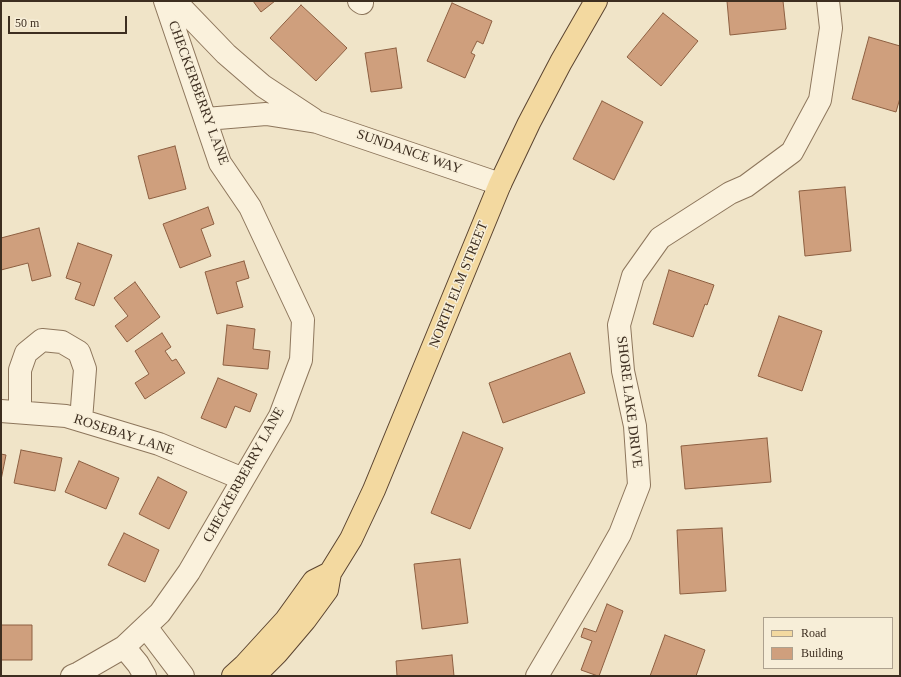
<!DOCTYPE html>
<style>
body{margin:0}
#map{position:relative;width:901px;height:677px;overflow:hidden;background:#f0e4c8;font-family:Georgia,serif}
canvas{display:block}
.frame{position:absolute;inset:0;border:2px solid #3d2e20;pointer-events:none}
.legend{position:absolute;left:763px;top:617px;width:130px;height:52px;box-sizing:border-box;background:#f7eed8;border:1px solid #ada18e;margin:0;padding:5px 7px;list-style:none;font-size:12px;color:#3d2e20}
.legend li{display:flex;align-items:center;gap:8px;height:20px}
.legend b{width:20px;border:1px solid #ada18e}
.scale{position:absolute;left:8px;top:16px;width:119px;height:18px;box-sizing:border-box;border:2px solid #3d2e20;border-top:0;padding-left:5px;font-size:12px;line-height:14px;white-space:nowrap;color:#3d2e20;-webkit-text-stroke:3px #f7eed8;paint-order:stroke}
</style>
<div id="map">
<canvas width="901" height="677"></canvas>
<div class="frame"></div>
<ul class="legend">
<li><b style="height:5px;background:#f3d9a0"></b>Road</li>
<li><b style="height:11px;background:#cf9f7d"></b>Building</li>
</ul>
<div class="scale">50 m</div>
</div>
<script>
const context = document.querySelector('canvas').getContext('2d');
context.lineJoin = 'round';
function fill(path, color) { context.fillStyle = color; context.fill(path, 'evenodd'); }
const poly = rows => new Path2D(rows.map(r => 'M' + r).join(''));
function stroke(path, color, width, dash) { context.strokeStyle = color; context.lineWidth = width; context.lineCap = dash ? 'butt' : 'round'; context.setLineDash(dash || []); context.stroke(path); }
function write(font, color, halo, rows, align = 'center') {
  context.font = font + ' Georgia,serif'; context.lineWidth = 3; context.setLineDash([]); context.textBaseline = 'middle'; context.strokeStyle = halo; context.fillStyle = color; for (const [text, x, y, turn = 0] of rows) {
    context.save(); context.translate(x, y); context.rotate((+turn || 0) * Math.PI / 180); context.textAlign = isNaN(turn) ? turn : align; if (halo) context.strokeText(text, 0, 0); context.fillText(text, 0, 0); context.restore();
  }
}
const building = poly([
 [253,1,275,1,261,12,253,1],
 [727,1,783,1,786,29,730,35,727,1],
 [452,3,492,21,483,44,477,41,471,53,475,55,465,78,427,61,452,3],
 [301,5,347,48,316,81,270,38,301,5],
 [663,13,698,41,661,86,627,57,663,13],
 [869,37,900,46,900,98,896,112,852,99,869,37],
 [396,48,402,88,371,92,365,53,396,48],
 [602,101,643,122,614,180,573,159,602,101],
 [175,146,186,189,149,199,138,156,175,146],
 [845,187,851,251,805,256,799,191,845,187],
 [208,207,214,224,201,229,211,256,180,268,163,224,208,207],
 [39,228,51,276,32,281,28,263,1,270,1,238,39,228],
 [78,243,112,255,94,306,75,299,81,283,66,278,78,243],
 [244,261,249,278,236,282,243,307,217,314,205,272,244,261],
 [669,270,714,285,707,305,705,304,693,337,653,324,669,270],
 [135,282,160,317,127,342,115,326,128,316,114,298,135,282],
 [779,316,822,331,802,391,758,376,779,316],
 [227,325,255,329,253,349,270,351,268,369,223,365,227,325],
 [162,333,171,347,165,351,172,361,176,359,185,373,145,399,135,383,149,374,135,351,162,333],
 [570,353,585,393,503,423,489,383,570,353],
 [218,378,257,394,250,412,235,406,226,428,201,418,218,378],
 [463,432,503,448,470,529,431,513,463,432],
 [767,438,771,482,685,489,681,446,767,438],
 [21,450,62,458,55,491,14,483,21,450],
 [1,454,6,455,1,480,1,454],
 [79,461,119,478,106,509,65,492,79,461],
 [158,477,187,492,169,529,139,514,158,477],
 [722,528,726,591,680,594,677,530,722,528],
 [124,533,159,550,145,582,108,565,124,533],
 [460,559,468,623,422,629,414,564,460,559],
 [607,604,623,611,599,676,598,676,581,670,592,641,581,637,584,628,596,632,607,604],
 [1,625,32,625,32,660,1,660,1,625],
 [665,635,705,650,696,676,650,676,665,635],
 [452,655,454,676,397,676,396,661,452,655]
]);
fill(building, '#cf9f7d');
stroke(building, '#8d5f41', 1);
const minor = poly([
 [175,1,226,54,263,86,313,119],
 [359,1,362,3],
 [206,119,266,114,317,122,500,184],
 [1,411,66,416,159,444,243,479],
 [20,412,20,370,26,353,42,340,62,342,79,352,85,369,81,420],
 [146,627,183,676],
 [124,647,138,664,145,676],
 [72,676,79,673,124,647,160,613,189,572,280,416,301,360,303,320,250,207,220,163,165,1],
 [537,676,599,571,620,534,639,485,635,426,623,371,619,325,633,276,660,238,730,193,746,186,792,152,820,100,831,28,828,1]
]);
const major = poly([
 [233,676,244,666,286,620,314,581,330,573],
 [254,676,277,653,305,620,327,590,330,573,351,539,374,490,500,184,529,123,561,62,596,1]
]);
stroke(minor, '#8d765c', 24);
stroke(major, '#5b4430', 24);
stroke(minor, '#faf1dc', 22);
stroke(major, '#f3d9a0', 22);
write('14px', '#3d2e20', '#f7eed8', [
 ["CHECKERBERRY LANE",198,93,70],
 ["SUNDANCE WAY",409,152,19],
 ["NORTH ELM STREET",459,285,-68],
 ["SHORE LAKE DRIVE",629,402,83],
 ["ROSEBAY LANE",124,435,18],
 ["CHECKERBERRY LANE",244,475,-61]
]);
</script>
